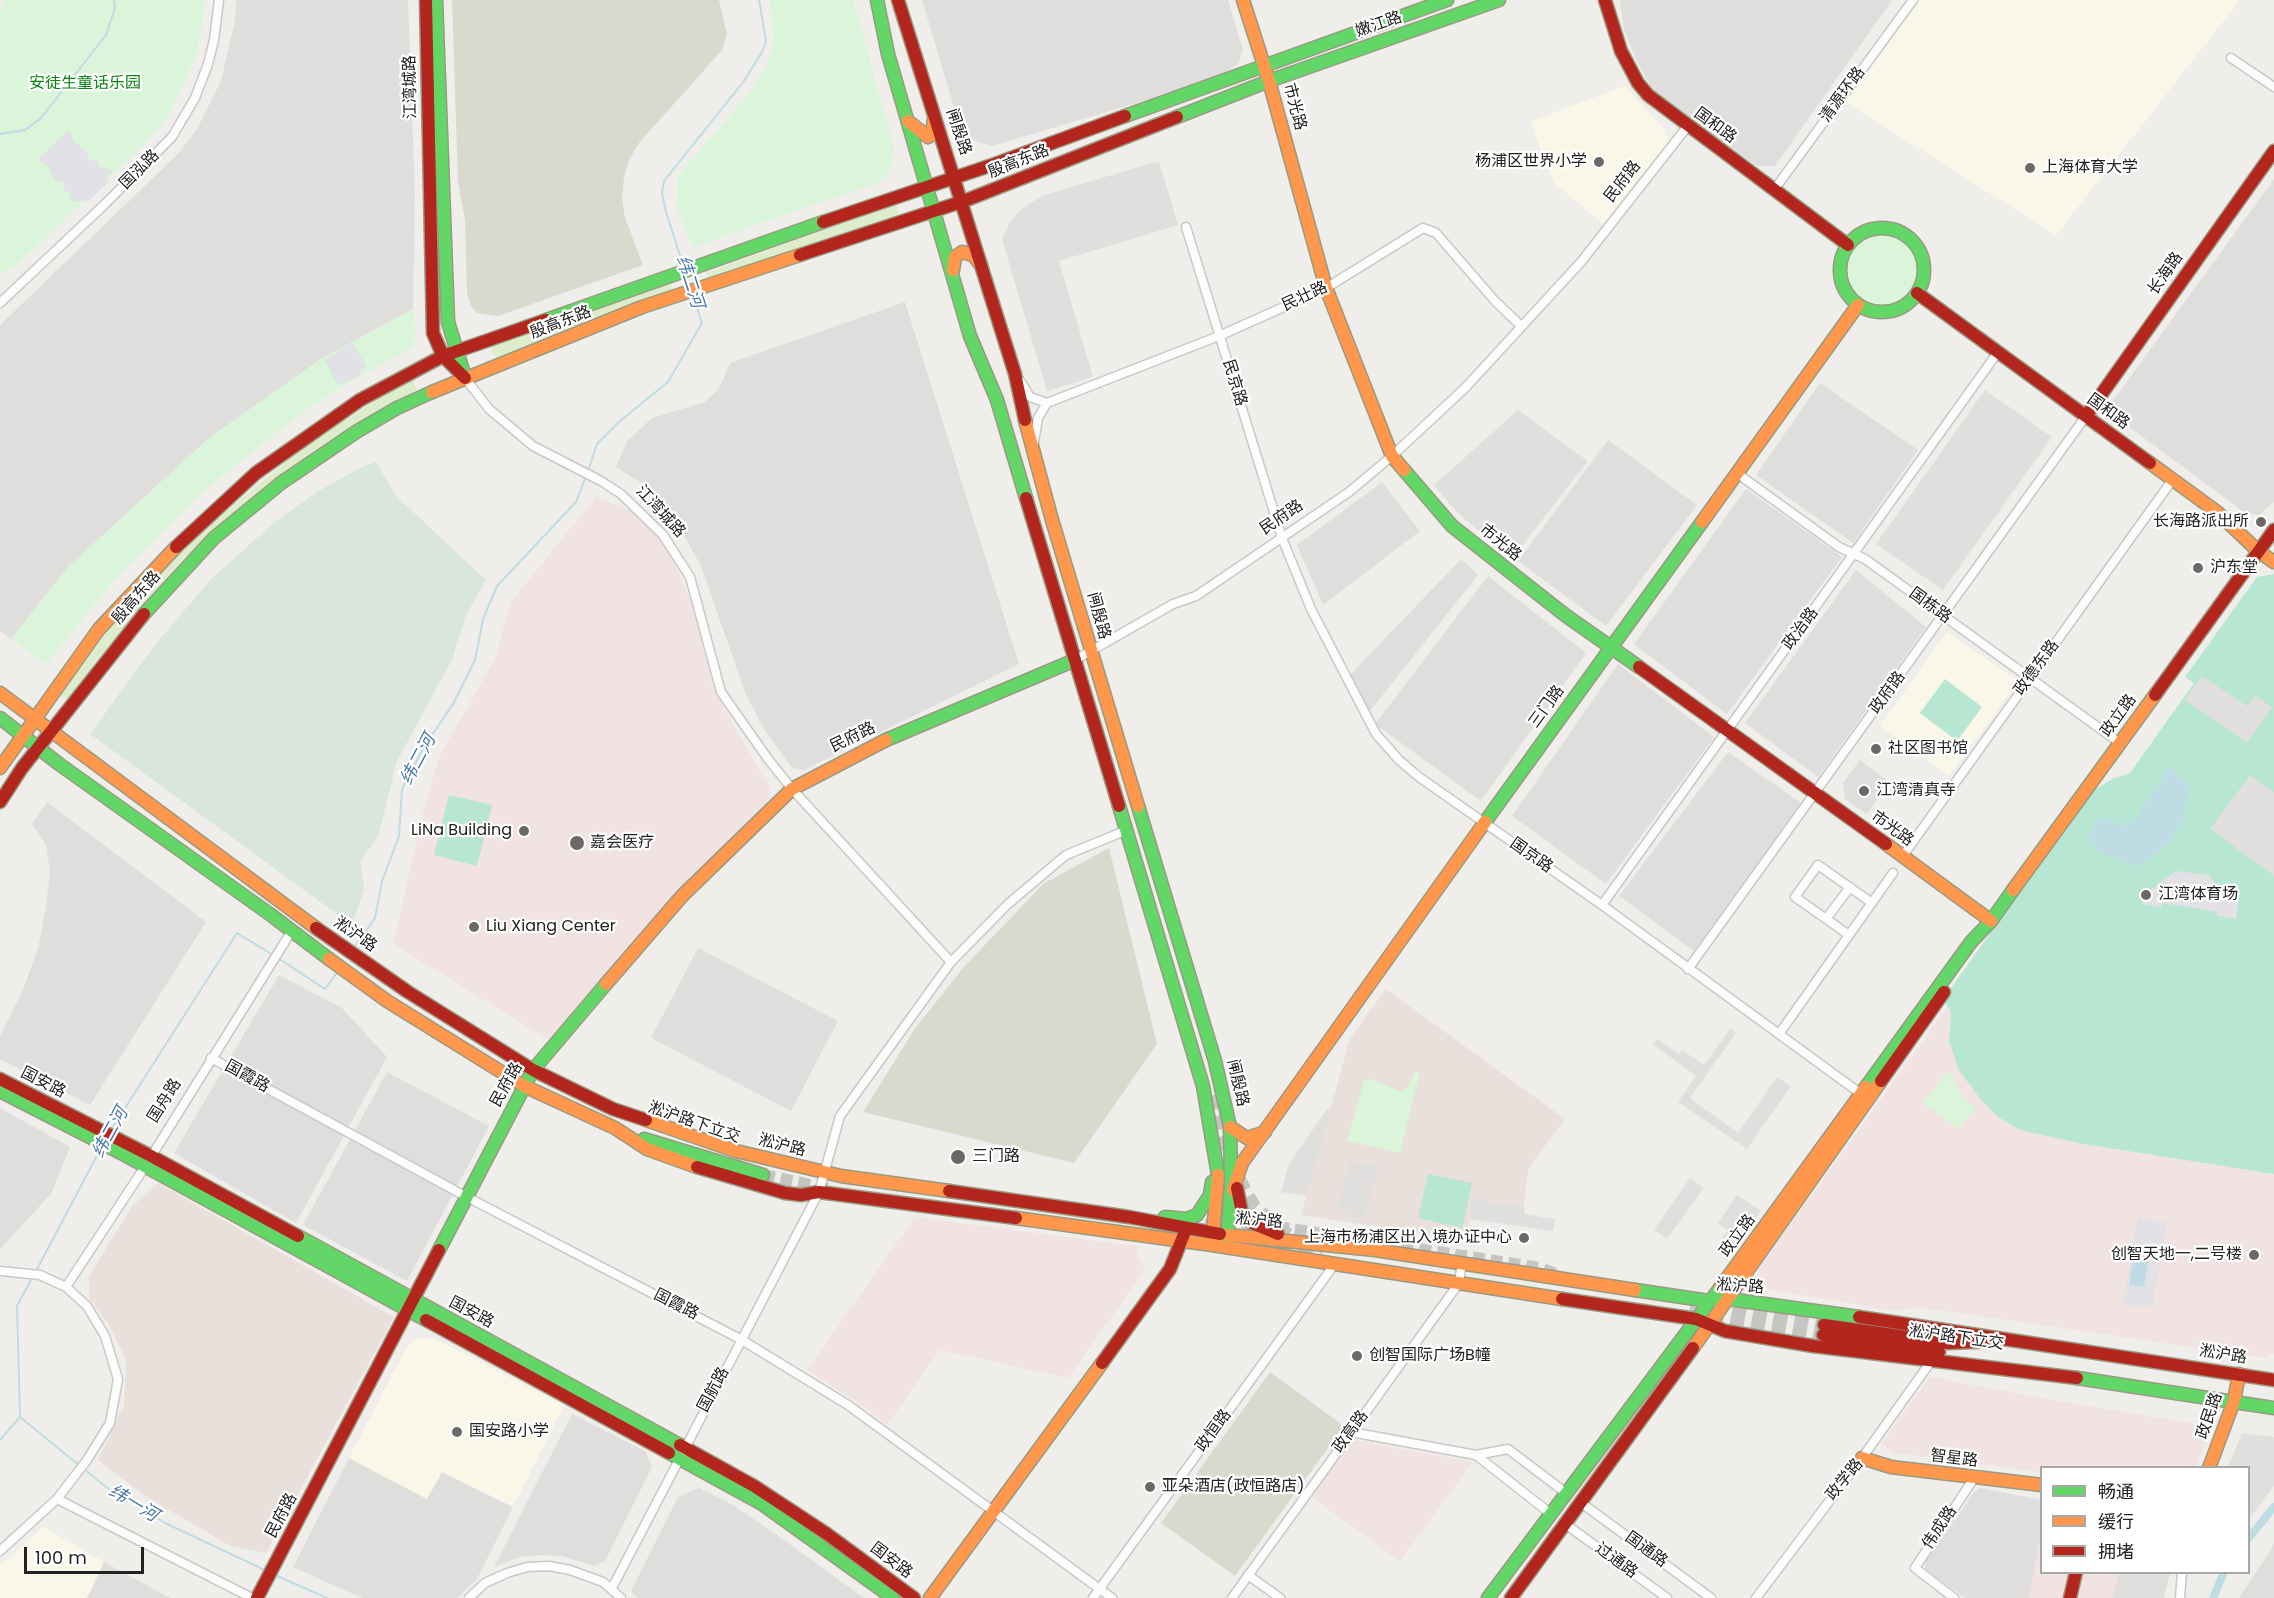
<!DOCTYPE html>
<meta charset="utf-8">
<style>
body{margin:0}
#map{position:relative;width:2274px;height:1598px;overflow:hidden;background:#f0eeeb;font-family:Poppins,"Noto Sans SC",sans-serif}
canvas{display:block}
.legend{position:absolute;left:2040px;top:1466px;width:210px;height:108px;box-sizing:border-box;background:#fff;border:2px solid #a7a7a7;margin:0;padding:8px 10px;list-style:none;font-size:18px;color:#222}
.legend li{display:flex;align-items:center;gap:12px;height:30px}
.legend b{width:30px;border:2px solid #a7a7a7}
.scale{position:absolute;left:24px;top:1547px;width:120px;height:27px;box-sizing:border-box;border:3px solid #222;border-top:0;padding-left:8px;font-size:18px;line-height:21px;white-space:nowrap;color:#222;-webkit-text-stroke:4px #fff;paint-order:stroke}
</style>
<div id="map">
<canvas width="2274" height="1598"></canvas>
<ul class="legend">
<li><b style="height:8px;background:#63d668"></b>畅通</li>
<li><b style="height:8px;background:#ff974d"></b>缓行</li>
<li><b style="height:8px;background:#b3261e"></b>拥堵</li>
</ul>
<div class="scale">100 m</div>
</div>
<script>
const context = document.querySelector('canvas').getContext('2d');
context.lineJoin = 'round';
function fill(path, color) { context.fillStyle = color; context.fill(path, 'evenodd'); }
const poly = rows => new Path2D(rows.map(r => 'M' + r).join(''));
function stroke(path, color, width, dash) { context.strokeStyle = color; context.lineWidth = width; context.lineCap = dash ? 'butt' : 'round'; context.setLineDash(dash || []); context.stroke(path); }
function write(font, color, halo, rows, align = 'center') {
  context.font = font + ' Poppins,"Noto Sans SC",sans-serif'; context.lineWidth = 4.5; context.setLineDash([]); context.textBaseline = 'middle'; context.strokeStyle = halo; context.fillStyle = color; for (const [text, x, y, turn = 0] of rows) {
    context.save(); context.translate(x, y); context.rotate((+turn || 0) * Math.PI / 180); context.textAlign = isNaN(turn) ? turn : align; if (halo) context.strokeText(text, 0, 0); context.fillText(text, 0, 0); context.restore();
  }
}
fill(poly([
 [236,0,408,0,415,198,413,309,321,359,209,438,69,566,11,639,0,631,0,325,179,153,197,129,221,81,235,20],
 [922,0,1228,0,1243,50,1238,64,1226,72,1150,99,992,146,963,137],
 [1620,0,1892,0,1775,166,1757,166,1653,91,1636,59,1624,30],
 [2274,179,2274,502,2259,515,2245,513,2113,415,2112,402],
 [905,302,1019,664,804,770,792,768,764,729,746,695,701,566,671,512,648,487,616,467,627,441,652,418,705,402,719,389,730,363],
 [1820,383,1918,450,1853,543,1756,475],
 [1608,440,1697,505,1606,626,1518,561],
 [1382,482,1420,531,1323,605,1297,545],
 [1746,489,1842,557,1727,714,1634,644],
 [1461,559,1478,575,1370,711,1349,676],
 [1856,570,1926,627,1818,777,1745,723],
 [1488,576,1586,653,1481,801,1375,724],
 [1618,664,1714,737,1606,884,1512,816],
 [1728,752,1801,803,1694,951,1619,896],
 [47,802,206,922,90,1105,0,1059,0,1036,23,990,38,948,46,907,50,871,46,845,32,824],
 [698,948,838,1021,791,1111,651,1038],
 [279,975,342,1008,387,1057,296,1223,174,1153],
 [387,1072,489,1126,407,1281,303,1225],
 [0,1108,70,1147,51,1194,0,1249],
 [572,1414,645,1451,652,1467,605,1561,594,1566,562,1556,537,1555,520,1557,494,1567],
 [349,1458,427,1499,442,1472,513,1507,477,1579,457,1598,362,1598,293,1567],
 [699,1488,733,1505,777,1535,864,1598,637,1598,631,1591,678,1497],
 [1980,1488,2041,1500,2042,1572,2055,1598,1965,1598,1925,1569,1925,1562,1975,1491],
 [2274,1543,2274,1598,2239,1598,2271,1550],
 [104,1562,170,1598,87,1598],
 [2087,1573,2170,1573,2164,1598,2081,1598]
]), '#dfdedc');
fill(poly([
 [596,497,635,512,664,542,691,601,714,691,770,788,771,795,763,808,679,891,549,1040,393,944,424,809,439,757,495,659,510,603],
 [1947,1008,1951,1013,1949,1041,1981,1100,1998,1117,2020,1130,2083,1144,2274,1174,2274,1353,2266,1358,1939,1310,1915,1308,1895,1311,1771,1290,1761,1284,1758,1271,1767,1256],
 [915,1217,1137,1246,1138,1258,1145,1270,1068,1378,940,1350,887,1425,866,1408,807,1370],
 [1930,1377,2054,1400,2212,1427,2196,1467,2042,1468,2041,1472,1895,1453,1881,1444],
 [1353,1440,1473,1462,1400,1561,1311,1497],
 [2041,1532,2042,1572,2119,1573,2112,1598,2029,1598]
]), '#f1e3e1');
fill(poly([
 [1920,0,2240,0,2056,235,1845,102],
 [1624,86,1663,127,1668,142,1603,224,1554,183,1530,122],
 [1947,632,2018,681,1949,776,1880,726],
 [418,1338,435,1339,564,1405,513,1507,442,1472,427,1499,349,1458,408,1345],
 [43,1527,104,1562,87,1598,0,1598,0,1566]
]), '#f8f7e8');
fill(poly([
 [1860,760,1890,782,1867,814,1845,799,1843,783]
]), '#dededc');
fill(poly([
 [1386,989,1565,1119,1529,1167,1523,1207,1473,1199,1466,1240,1301,1215,1350,1038],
 [158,1183,394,1317,266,1553,230,1546,145,1496,98,1460,124,1404,126,1360,109,1325,89,1298,89,1276,132,1206]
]), '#eae0db');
fill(poly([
 [452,0,719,0,727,35,722,50,639,143,629,160,624,177,622,198,625,218,643,265,498,316,477,313,471,306,467,294,465,221,458,182],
 [1109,848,1157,1044,1074,1163,863,1112,914,1030,962,969,1043,884],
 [1270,1372,1344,1426,1235,1576,1161,1523]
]), '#d9d9cd');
fill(poly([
 [896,203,900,216,708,278,706,273],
 [671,284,672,289,496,359,491,347],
 [412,379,417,389,326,443,283,473,231,515,181,561,95,662,69,700,61,695,117,618,204,529,315,438]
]), '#ddeccb');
fill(poly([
 [376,462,396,496,486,580,466,615,452,660,397,761,378,837,361,860,364,890,352,925,90,734,154,646,212,578,276,521,317,492,360,468]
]), '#d9e6de');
fill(poly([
 [5,0,206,0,197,53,173,107,159,128,137,152,14,267,0,273,0,9],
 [770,0,853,0,894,149,892,165,886,176,878,182,693,247,677,209,678,176,750,92,766,67,774,42],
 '1845 270a37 37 0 1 1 74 0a37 37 0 1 1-74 0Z',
 [413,309,416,334,413,347,337,389,295,418,205,490,115,579,46,664,11,639,69,566,209,438,321,359],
 [1948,1070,1968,1103,1976,1107,1959,1129,1923,1103],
 [1416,1071,1420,1072,1400,1153,1347,1141,1364,1081,1371,1079,1401,1092,1405,1090]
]), '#daf5da');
fill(poly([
 [2274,574,2274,1174,2083,1144,2020,1130,1998,1117,1981,1100,1959,1070,1949,1041,1951,1013,1943,999,2093,791,2112,779,2130,773,2194,683,2185,677,2257,577],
 [1945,679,1982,707,1957,741,1920,713],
 [449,795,492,805,477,866,434,855],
 [1428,1174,1472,1183,1462,1228,1418,1218]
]), '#b7e6d2');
fill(poly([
 [1159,161,1178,225,1059,261,1093,377,1047,391,1002,239,1009,224,1019,211,1041,196],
 [1985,390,2052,437,1943,590,1876,544],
 [1518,410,1588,461,1511,560,1455,510,1434,485],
 [2202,676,2247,706,2255,695,2272,708,2247,743,2185,700],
 [2250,775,2274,792,2274,876,2210,829],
 [1730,1029,1736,1033,1690,1098,1738,1133,1777,1077,1791,1086,1747,1149,1678,1102,1696,1076,1653,1044,1657,1039,1679,1054,1682,1050,1704,1065],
 [1327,1109,1331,1109,1307,1196,1281,1192,1289,1164],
 [1350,1161,1378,1166,1364,1221,1349,1216,1350,1212,1337,1209],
 [1690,1178,1704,1188,1667,1239,1654,1230],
 [1737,1195,1761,1211,1735,1247,1721,1238,1728,1230,1718,1223],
 [1472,1199,1525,1207,1524,1214,1555,1219,1553,1231,1470,1219],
 [2242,1433,2274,1437,2274,1486,2249,1519,2248,1468,2228,1467]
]), '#e0dfde');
fill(poly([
 [69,130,75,142,86,151,89,161,98,160,98,166,113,171,106,178,109,182,87,202,83,200,70,202,70,192,64,192,65,183,55,180,47,165,38,159],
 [352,343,367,367,359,372,361,375,338,385,324,360],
 [2176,871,2209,875,2224,893,2239,899,2236,919,2217,916,2217,912,2162,903,2161,907,2142,904,2144,895],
 [2138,1218,2167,1222,2152,1308,2123,1304]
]), '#e2e1e5');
fill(poly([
 [2170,767,2190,785,2182,821,2170,840,2158,853,2137,866,2098,852,2088,833,2098,818,2107,818,2125,827,2139,816,2148,799,2163,780,2167,768],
 [2134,1255,2149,1257,2144,1287,2129,1285]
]), '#bfdbe3');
stroke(poly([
 [0,134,25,130,41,118,106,35,115,8,114,0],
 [683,265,666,212,662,193,664,181,744,81,762,52,766,41,759,0],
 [588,471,597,444,620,421,668,382,702,323,693,296],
 [353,949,375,918,382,881,399,836,402,789,424,747,453,704,475,660,483,619,497,586,576,502,586,476],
 [278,958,325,989,338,971],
 [111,1130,237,933,273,955],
 [35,1273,101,1148],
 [20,1417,80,1466],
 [0,1440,20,1417,17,1306,32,1278],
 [84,1469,106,1487,165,1523,267,1571],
 [275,1575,327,1598]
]), '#bfdbe3', 2);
stroke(poly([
 [2248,1539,2274,1507],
 [2213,1598,2224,1572]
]), '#bfdbe3', 8);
stroke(poly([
 [763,1175,830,1189],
 [1187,1224,1284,1228,1540,1268,1556,1274]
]), '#c7c5c3', 12, [12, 6]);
stroke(poly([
 [1210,1096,1229,1167],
 [1238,1178,1254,1207,1288,1235],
 [1280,1240,1320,1257],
 [1712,1304,1824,1325],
 [1689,1313,1823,1335]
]), '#c7c5c3', 14, [14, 7]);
const street = poly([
 [2231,58,2274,87],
 [1774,190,1913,0],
 [1186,227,1282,538,1311,609,1376,734,1399,760,1419,777,1602,905,1864,1096],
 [0,303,103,206,172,137,195,98,208,64,214,40,219,0],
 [465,378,489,409,533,446,601,481,621,494,663,535,690,577,721,692,768,759,792,789,951,962],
 [1021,382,1030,397,1047,403,1219,336,1326,288,1423,228,1436,233,1495,301,1521,326],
 [1034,442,1038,418,1047,403],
 [1738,474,1839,547,1865,559,2120,743],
 [1075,660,1173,604,1196,596,1349,492,1392,456,1465,388,1581,262,1687,127],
 [1902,857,2173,479],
 [1602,905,1998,352],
 [1826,919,1850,887],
 [1849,935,1795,897,1818,865,1872,903],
 [1688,969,2086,416],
 [1779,1034,1893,873],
 [211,1058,467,1197,742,1340,848,1405,1112,1598],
 [0,1271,40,1275,66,1287,87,1306,105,1336,118,1379,110,1423,87,1460,57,1499,0,1551],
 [66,1287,144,1168,291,932],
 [1351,1432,1476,1455,1508,1449,1566,1493],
 [1476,1455,1551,1514],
 [57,1499,252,1598],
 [1580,1502,1711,1598],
 [1564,1523,1667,1598],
 [1248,1575,1280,1598],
 [612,1588,819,1192,840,1116,951,962,1008,904,1066,855,1127,830],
 [469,1598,485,1583,507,1573,527,1567,549,1566,570,1570,603,1582,621,1598],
 [1093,1598,1334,1265],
 [1232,1598,1459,1283,1462,1262],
 [1756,1598,1862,1458,1932,1360],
 [1954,1598,1915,1568,1974,1478],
 [2180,1598,2182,1572]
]);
const fast = poly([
 [436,0,448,322,464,374],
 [877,0,888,54,970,336,997,400,1026,498],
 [1125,116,1447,0],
 [1177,117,1269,81,1499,0],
 '1840 270a42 42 0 1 1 84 0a42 42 0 1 1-84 0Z',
 [546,320,823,222],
 [1404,470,1452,526,1565,615,1639,667],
 [144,614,214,538,281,483,356,432,397,408,432,392],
 [0,718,59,764,271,915,329,959],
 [886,740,1075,660],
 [1119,806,1203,1086,1218,1175],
 [1138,806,1215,1061,1230,1127,1231,1181,1227,1247],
 [1485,822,1702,522],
 [1866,1087,1971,942,1991,921,2013,890],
 [0,1091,121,1153,426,1320],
 [644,1139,763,1175],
 [1165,1217,1186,1219,1197,1215,1210,1195,1212,1182],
 [298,1236,680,1445],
 [439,1250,533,1070,606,984],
 [1635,1290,1709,1301,1728,1299,1859,1317],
 [2077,1378,2274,1408],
 [669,1453,762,1504,893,1598],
 [1488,1598,1720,1288]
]);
const slow = poly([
 [1243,0,1269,81,1326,288,1392,456,1404,470],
 [908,121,928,137,932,134,934,119],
 [953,270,955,257,962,252,973,255,981,265],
 [432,392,642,307,800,255],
 [1025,420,1052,520,1138,806],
 [2150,463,2217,512,2258,551,2274,562],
 [1702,522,1858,305],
 [0,693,316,928],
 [0,768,99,629,176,547],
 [1886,844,1991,921],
 [2013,890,2155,695],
 [329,959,387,1001,524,1086,615,1128,647,1149,697,1167],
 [606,984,682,896,792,789,886,740],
 [646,1120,736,1151,841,1176,949,1191],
 [1230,1127,1247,1138,1265,1132],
 [1218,1175,1212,1245,1562,1299],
 [1233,1190,1242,1163,1485,822],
 [1016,1218,1212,1245],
 [1228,1235,1375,1250,1635,1290],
 [1720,1288,1866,1087],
 [1693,1348,1881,1081],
 [1862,1458,1891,1467,2042,1485],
 [2209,1468,2234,1401,2239,1374],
 [930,1598,1102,1363]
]);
const jam = poly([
 [426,0,433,333,443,356,465,378],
 [898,0,1015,374,1025,420],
 [1605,0,1621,51,1638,83,1648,95,1848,245],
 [823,222,995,164,1125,116],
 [800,255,964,201,1177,117],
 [1917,293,2150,463],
 [2086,416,2274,151],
 [1026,498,1119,806],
 [176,547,256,473,360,400,443,356,546,320],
 [1639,667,1886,844],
 [2155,695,2274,530],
 [0,802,22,768,144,614],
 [316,928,408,992,533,1070,613,1109,646,1120],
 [0,1079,151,1156,298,1236],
 [1881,1081,1944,992],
 [697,1167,785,1193,801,1195,819,1192,1016,1218],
 [1237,1188,1242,1213,1252,1223,1278,1234],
 [949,1191,1129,1217,1220,1234],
 [1562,1299,1696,1319,1725,1331,1813,1346,2077,1378],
 [1859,1317,2274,1380],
 [426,1320,669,1453],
 [1824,1325,1948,1343,1996,1341],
 [1823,1335,1939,1352],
 [1102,1363,1170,1269,1184,1234],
 [680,1445,754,1486,827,1534,914,1598],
 [257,1598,439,1250],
 [1511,1598,1693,1348],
 [2070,1598,2076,1572]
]);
stroke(street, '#c9c8c7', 11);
stroke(fast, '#999a82', 15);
stroke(slow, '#999a82', 15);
stroke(jam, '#999a82', 15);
stroke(street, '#fdfcfc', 8);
stroke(fast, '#63d668', 12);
stroke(slow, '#ff974d', 12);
stroke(jam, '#b3261e', 12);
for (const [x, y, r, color] of [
 [1599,162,6,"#6a6968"],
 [2030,168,6,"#6a6968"],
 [2261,522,6,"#6a6968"],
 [2198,568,6,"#6a6968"],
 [1876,749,6,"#6a6968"],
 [1864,791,6,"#6a6968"],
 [524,831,6,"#6a6968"],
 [577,843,8,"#6a6968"],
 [2146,895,6,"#6a6968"],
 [474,927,6,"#6a6968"],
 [958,1157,8,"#6a6968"],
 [1524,1238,6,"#6a6968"],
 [2254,1255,6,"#6a6968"],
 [1357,1356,6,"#6a6968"],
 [457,1432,6,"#6a6968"],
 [1150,1487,6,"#6a6968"]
]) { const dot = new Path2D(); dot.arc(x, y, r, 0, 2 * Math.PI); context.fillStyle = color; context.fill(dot); stroke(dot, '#fff', 2); }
write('16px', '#222', '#fff', [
 ["嫩江路",1379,25,-19],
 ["江湾城路",411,87,-91],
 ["清源环路",1843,95,-54],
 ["市光路",1294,107,75],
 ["国和路",1715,126,36],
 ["闸殷路",958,132,72],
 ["殷高东路",1019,162,-22],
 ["国泓路",140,170,-45],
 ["民府路",1623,182,-52],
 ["长海路",2166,274,-55],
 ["民壮路",1305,297,-25],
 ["殷高东路",561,323,-21],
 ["民京路",1234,383,73],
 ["国和路",2108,412,36],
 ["江湾城路",660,512,47],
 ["民府路",1282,518,-34],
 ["市光路",1500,543,39],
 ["殷高东路",137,598,-49],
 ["国栋路",1930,606,36],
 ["闸殷路",1098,616,75],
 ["政治路",1801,629,-54],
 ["政德东路",2037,668,-54],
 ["政府路",1888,693,-54],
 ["三门路",1547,707,-54],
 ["政立路",2119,716,-54],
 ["民府路",853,738,-26],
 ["市光路",1892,829,36],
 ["国京路",1531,856,35],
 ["淞沪路",355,935,35],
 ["国霞路",247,1077,29],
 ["国安路",43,1083,27],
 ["闸殷路",1237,1083,77],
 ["民府路",507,1085,-61],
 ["国舟路",165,1101,-58],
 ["淞沪路下立交",694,1123,19],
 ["淞沪路",782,1146,14],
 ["淞沪路",1259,1221,5],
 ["政立路",1738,1236,-54],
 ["淞沪路",1740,1287,4],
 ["国霞路",676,1305,27],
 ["国安路",471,1313,28],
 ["淞沪路下立交",1956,1338,8],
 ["淞沪路",2223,1355,9],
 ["国航路",714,1390,-62],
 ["政民路",2210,1416,-71],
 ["政恒路",1214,1431,-54],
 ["政高路",1351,1432,-54],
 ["智星路",1954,1459,7],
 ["政学路",1845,1480,-51],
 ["民府路",282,1516,-62],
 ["伟成路",1940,1528,-56],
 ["国通路",1646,1550,36],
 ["国安路",891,1561,37],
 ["过通路",1616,1561,36]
]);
write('16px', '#0c8416', '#fff', [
 ["安徒生童话乐园",85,84]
]);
write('16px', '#222', '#fff', [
 ["杨浦区世界小学",1587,162,"right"],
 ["上海体育大学",2042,168],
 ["长海路派出所",2249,522,"right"],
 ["沪东堂",2210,568],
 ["社区图书馆",1888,749],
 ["江湾清真寺",1876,791],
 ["LiNa Building",512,831,"right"],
 ["嘉会医疗",590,843],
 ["江湾体育场",2158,895],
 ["Liu Xiang Center",486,927],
 ["三门路",972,1157],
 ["上海市杨浦区出入境办证中心",1512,1238,"right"],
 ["创智天地一,二号楼",2242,1255,"right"],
 ["创智国际广场B幢",1369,1356],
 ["国安路小学",469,1432],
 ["亚朵酒店(政恒路店)",1162,1487]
], 'left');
write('italic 18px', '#4a7aab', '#fff', [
 ["纬二河",689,282,72],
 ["纬二河",419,760,-62],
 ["纬二河",111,1133,-61],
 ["纬一河",133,1504,31]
]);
</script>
